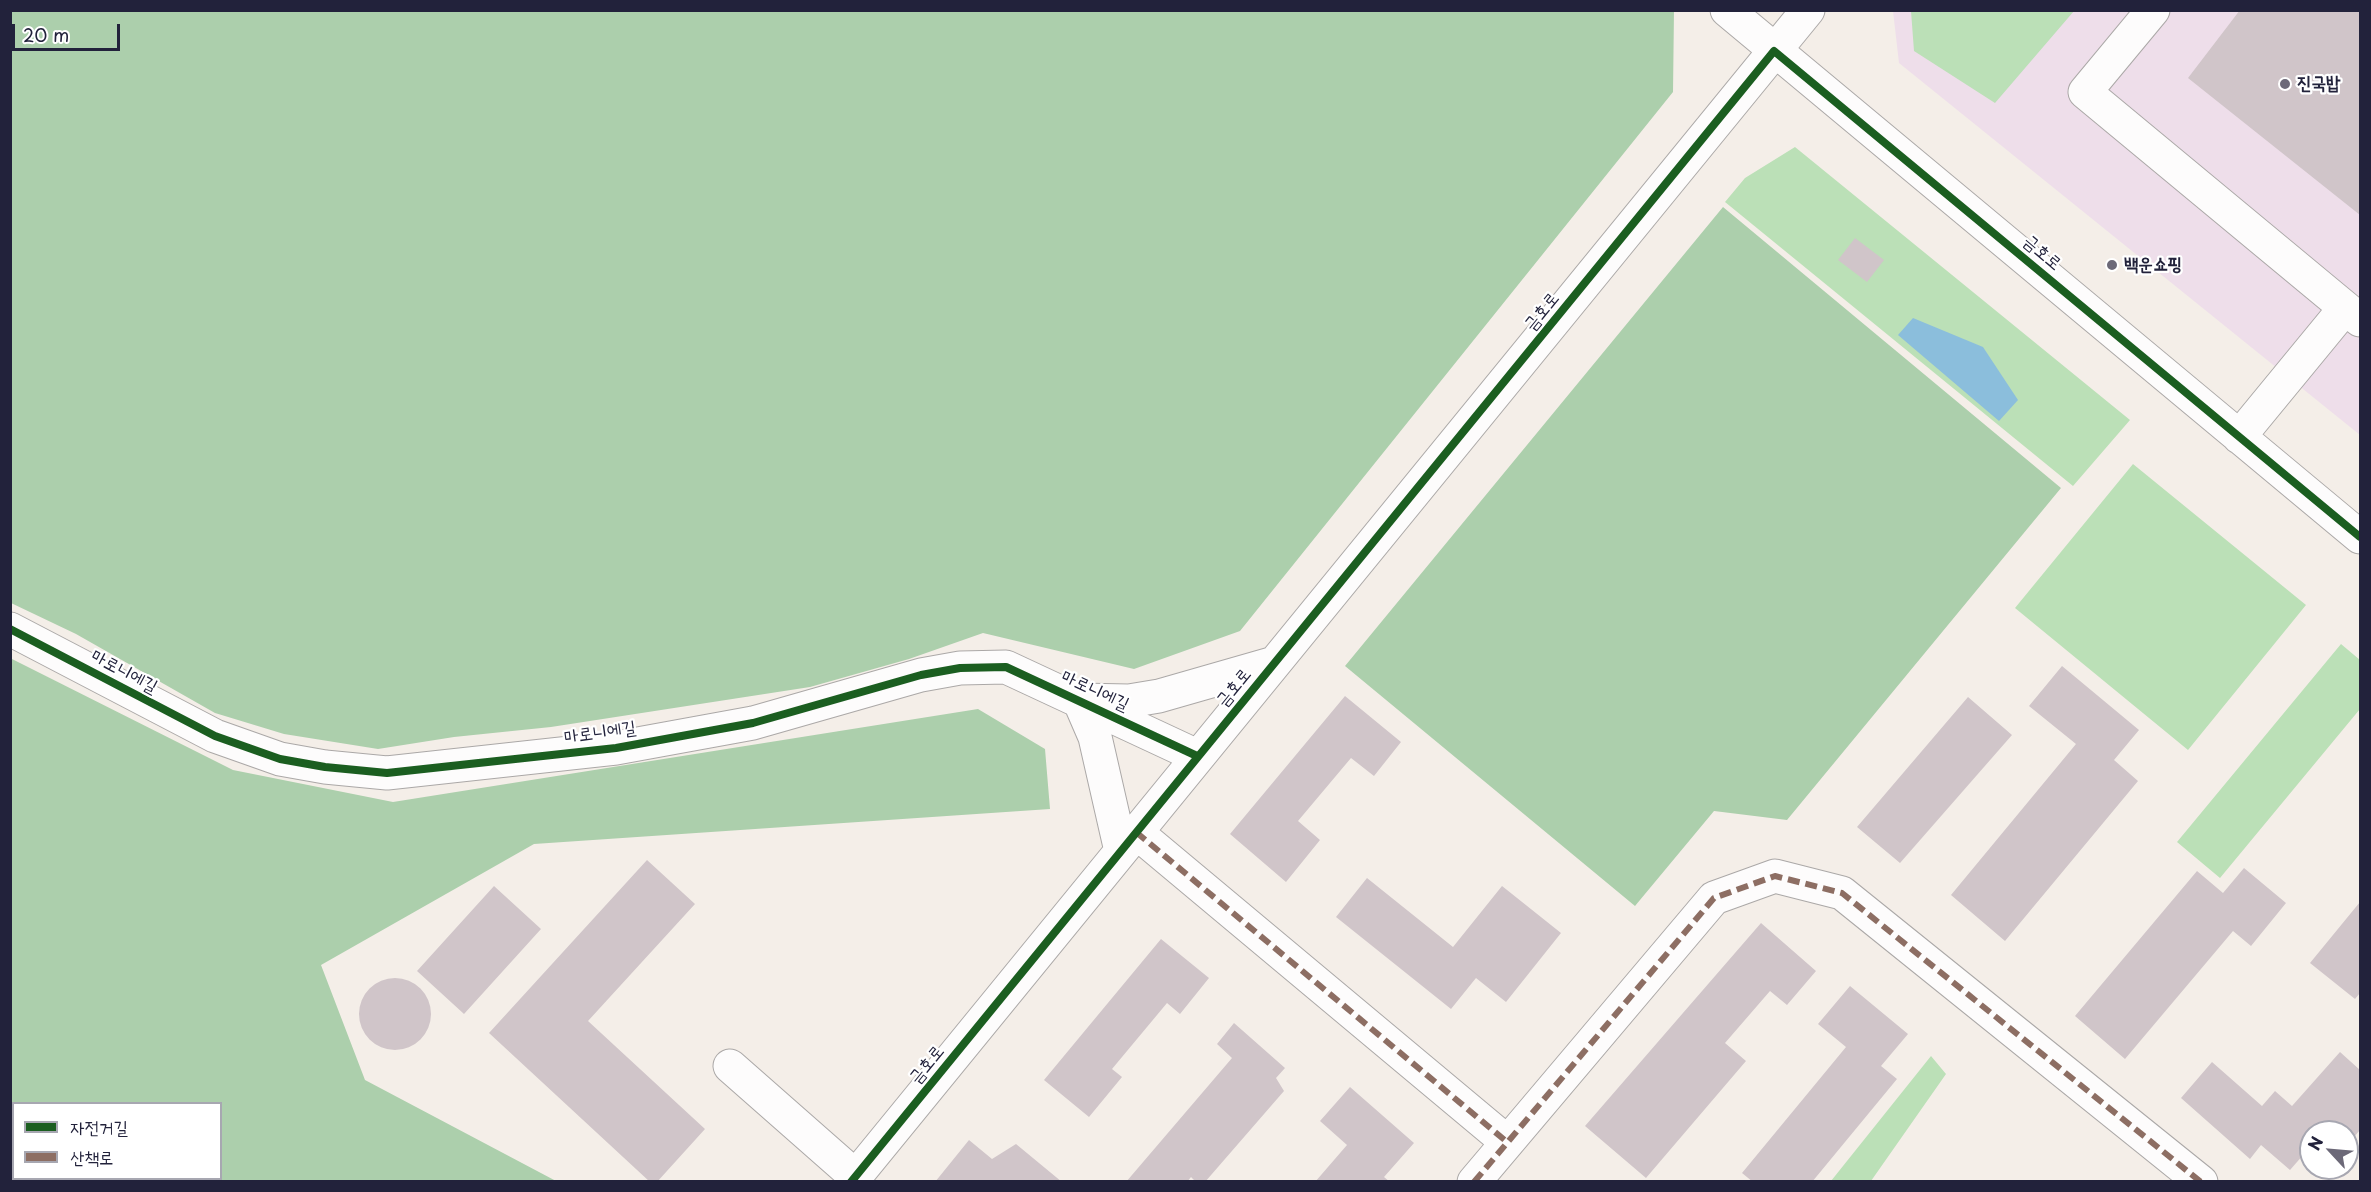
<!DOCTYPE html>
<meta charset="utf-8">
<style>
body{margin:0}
#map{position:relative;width:2371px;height:1192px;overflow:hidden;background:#f4eee8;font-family:"Playpen Sans","Poor Story",sans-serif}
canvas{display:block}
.frame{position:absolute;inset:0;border:12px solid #22223b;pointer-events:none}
.legend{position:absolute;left:12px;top:1102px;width:210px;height:78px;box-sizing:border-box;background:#fff;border:2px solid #a7a7b1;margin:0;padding:8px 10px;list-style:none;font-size:18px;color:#22223b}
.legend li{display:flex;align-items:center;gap:12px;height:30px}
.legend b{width:30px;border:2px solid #a7a7b1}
.north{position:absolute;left:2299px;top:1120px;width:60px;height:60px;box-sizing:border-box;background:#fff;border:2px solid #a7a7b1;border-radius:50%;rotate:296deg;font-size:16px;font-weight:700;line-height:24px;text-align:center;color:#22223b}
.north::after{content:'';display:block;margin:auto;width:21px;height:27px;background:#6c6978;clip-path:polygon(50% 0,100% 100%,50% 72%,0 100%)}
.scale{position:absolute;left:12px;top:24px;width:108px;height:27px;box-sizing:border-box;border:3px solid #22223b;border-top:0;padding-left:8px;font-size:18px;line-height:21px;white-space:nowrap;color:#22223b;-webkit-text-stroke:4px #fff;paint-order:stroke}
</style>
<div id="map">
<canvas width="2371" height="1192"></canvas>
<div class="frame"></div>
<ul class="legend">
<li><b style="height:8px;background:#1b5e20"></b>자전거길</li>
<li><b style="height:8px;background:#8d6e63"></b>산책로</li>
</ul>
<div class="north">N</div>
<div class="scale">20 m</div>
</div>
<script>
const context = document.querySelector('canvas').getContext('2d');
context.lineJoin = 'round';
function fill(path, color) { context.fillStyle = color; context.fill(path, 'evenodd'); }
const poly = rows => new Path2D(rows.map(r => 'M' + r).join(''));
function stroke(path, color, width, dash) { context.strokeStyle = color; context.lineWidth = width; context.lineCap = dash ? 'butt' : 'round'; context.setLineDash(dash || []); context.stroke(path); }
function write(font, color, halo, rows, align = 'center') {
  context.font = font + ' "Playpen Sans","Poor Story",sans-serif'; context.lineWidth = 4.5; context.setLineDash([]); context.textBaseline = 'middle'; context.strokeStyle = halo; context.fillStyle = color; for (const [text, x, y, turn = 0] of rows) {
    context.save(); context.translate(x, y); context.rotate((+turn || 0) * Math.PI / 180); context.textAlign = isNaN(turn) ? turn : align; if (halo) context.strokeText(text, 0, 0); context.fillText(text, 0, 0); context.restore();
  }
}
fill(poly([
 [1893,11,2360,11,2360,435,1899,63]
]), '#eedeea');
fill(poly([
 [1911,11,1911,10,2074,11,1995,103,1914,51],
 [1795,147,2130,420,2073,486,1725,202,1745,178],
 [2133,464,2306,605,2188,750,2015,608],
 [2341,644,2360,660,2360,709,2220,878,2177,842],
 [1931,1056,1946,1074,1871,1181,1831,1181]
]), '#bbe0b7');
fill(poly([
 [11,10,1674,10,1673,92,1240,631,1134,669,983,633,909,659,810,687,551,727,454,737,378,749,284,734,215,713,76,634,11,603],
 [1723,207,2061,488,1787,820,1714,811,1635,906,1345,666],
 [10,658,233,770,393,802,978,709,1045,749,1050,809,534,844,321,965,365,1080,556,1181,11,1181],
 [14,1104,220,1104,220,1178,14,1178]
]), '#accfac');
fill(poly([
 [1913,318,1983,347,2018,400,1999,421,1898,335]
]), '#8bbedc');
fill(poly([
 [2240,10,2360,10,2360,215,2188,78],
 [1855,238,1884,260,1867,282,1838,260],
 [2062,666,2139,730,2114,760,2138,781,2005,941,1951,895,2076,744,2029,706],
 [1345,696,1401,742,1374,776,1351,758,1298,821,1320,840,1286,882,1230,834],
 [1968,697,2012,735,1900,863,1857,827],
 [647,860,695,904,588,1021,705,1129,657,1182,650,1182,489,1033],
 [2244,868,2286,903,2251,946,2233,931,2125,1059,2075,1016,2197,871,2223,893],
 [1367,878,1453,947,1502,886,1561,933,1506,1002,1476,978,1451,1009,1336,917],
 [494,886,541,929,464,1014,417,971],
 [2360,902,2360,993,2355,999,2310,963],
 [1761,923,1816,971,1787,1005,1770,991,1725,1043,1746,1061,1646,1178,1585,1126],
 [1161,939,1209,978,1180,1014,1167,1003,1112,1069,1122,1077,1089,1117,1044,1080],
 '359 1014a36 36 0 1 1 72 0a36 36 0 1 1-72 0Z',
 [1850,986,1908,1034,1881,1066,1897,1079,1812,1182,1753,1182,1742,1173,1846,1047,1818,1024],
 [1234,1023,1285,1068,1276,1078,1284,1091,1205,1182,1196,1182,1191,1177,1187,1182,1126,1182,1232,1058,1217,1044],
 [2340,1052,2360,1070,2360,1130,2347,1145,2347,1132,2311,1132,2311,1146,2290,1170,2261,1145,2250,1159,2181,1098,2212,1062,2262,1106,2275,1091,2292,1106],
 [1350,1087,1414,1143,1384,1177,1390,1182,1315,1182,1347,1145,1320,1121],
 [969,1140,992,1159,1016,1144,1062,1182,935,1182]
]), '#d0c5c9');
const minor = poly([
 [1727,10,2360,537],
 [2153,10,2085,92,2360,320],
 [2239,437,2345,308],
 [10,629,215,736,280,759,325,767,387,773,616,748,753,723,921,675,960,668,1006,667,1197,756],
 [1136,832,1507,1142],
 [1121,851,1095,737,1079,700,1129,701,1159,696,1274,663],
 [730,1066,855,1176],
 [851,1182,1808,10],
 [1474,1182,1714,898,1775,876,1842,893,2201,1182]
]);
stroke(minor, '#aba8a7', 35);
stroke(minor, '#fdfcfc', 33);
stroke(poly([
 [1136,832,1507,1142],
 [1474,1182,1714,898,1775,876,1842,893,2201,1182]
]), '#8d6e63', 6, [12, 6]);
stroke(poly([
 [10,629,215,736,280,759,325,767,387,773,616,748,753,723,921,675,960,668,1006,667,1197,756],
 [851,1182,1774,51,2360,537]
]), '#1b5e20', 8);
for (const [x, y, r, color] of [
 [2285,84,6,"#6c6978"],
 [2112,265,6,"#6c6978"]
]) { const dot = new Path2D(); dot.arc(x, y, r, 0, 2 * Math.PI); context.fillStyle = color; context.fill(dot); stroke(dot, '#fff', 2); }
write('bold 18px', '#22223b', '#fff', [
 ["진국밥",2297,84],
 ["백운쇼핑",2124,265]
], 'left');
write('18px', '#22223b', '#fff', [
 ["금호로",2042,253,40],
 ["금호로",1542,312,-51],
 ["마로니에길",124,672,28],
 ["금호로",1234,688,-51],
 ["마로니에길",1095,691,25],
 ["마로니에길",600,733,-8],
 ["금호로",927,1065,-51]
]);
</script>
